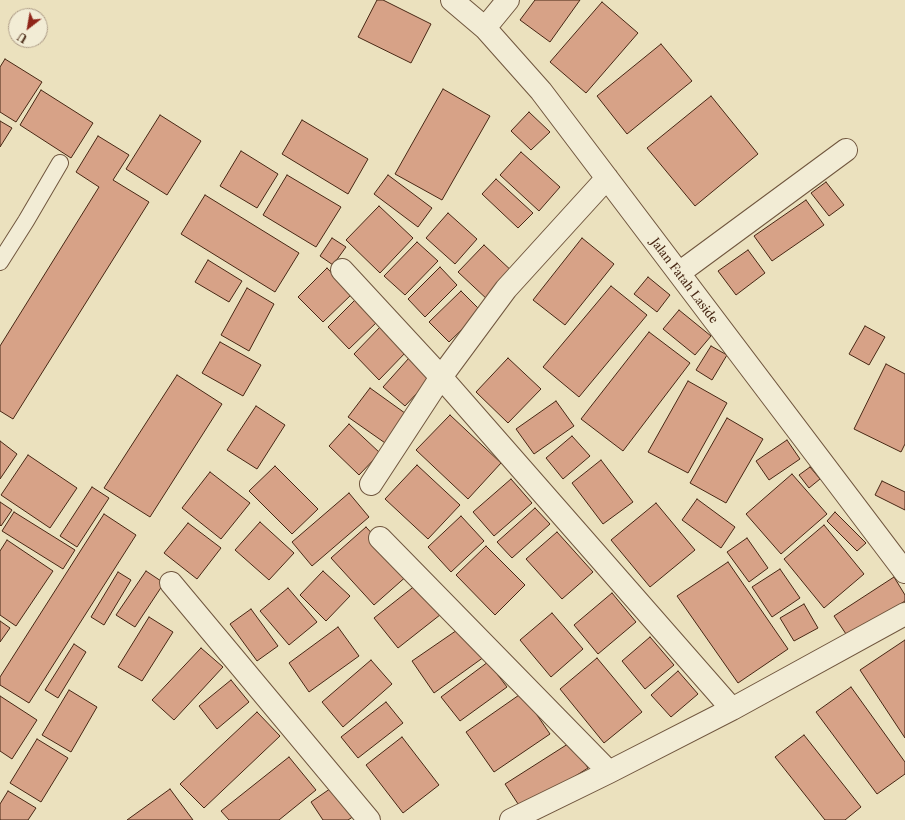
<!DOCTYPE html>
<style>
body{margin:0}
#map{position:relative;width:905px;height:820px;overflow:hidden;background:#ebe1be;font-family:"Libre Caslon Text",serif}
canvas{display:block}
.north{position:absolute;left:8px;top:8px;width:40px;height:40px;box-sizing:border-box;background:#f2ecd5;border:1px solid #ae9d88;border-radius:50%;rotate:211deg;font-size:11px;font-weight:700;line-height:16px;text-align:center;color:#472714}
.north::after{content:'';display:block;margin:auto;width:14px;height:18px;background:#8f2418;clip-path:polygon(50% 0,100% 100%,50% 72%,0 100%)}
</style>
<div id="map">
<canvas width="905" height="820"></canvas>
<div class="north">U</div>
</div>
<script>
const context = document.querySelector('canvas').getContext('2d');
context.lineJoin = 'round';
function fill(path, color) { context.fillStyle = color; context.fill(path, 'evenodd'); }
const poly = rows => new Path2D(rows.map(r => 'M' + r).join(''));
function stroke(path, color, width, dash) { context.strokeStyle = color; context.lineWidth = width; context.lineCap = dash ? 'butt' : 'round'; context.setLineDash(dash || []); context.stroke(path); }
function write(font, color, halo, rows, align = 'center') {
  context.font = font + ' "Libre Caslon Text",serif'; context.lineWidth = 3; context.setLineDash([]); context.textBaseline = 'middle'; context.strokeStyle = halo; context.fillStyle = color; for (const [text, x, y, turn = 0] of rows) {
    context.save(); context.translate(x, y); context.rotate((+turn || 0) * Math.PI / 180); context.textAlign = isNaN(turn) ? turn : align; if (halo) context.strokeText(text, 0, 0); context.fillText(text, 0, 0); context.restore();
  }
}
const building = poly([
 [377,0,383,0,431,24,411,63,358,37,377,0],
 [535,0,580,0,550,42,520,20,535,0],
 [602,2,638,33,586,93,550,62,602,2],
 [661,44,692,81,627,134,597,96,661,44],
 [5,59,42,82,16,122,0,112,0,67,5,59],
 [443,89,490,116,442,200,395,174,443,89],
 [41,90,93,123,71,158,20,125,41,90],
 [711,96,758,154,695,206,647,148,711,96],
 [529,112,550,132,531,150,511,131,529,112],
 [160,115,201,141,167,195,126,169,160,115],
 [302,120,368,159,348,194,282,154,302,120],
 [0,121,12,128,0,147,0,121],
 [98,136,129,155,113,180,149,202,13,419,0,411,0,346,99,187,76,172,98,136],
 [241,151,278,174,257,208,220,186,241,151],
 [521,152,560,187,539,211,500,175,521,152],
 [287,175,341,207,316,247,263,215,287,175],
 [388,175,432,208,418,227,374,194,388,175],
 [496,179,533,213,518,228,482,194,496,179],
 [826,182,844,205,829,216,811,193,826,182],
 [205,195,299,253,275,292,181,234,205,195],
 [806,200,824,225,772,261,754,236,806,200],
 [379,206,413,238,380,273,346,240,379,206],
 [448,213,477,239,455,264,426,238,448,213],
 [332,238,346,247,333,265,320,256,332,238],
 [582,238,614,264,565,325,533,300,582,238],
 [417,242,438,261,405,295,384,276,417,242],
 [484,245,515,274,489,301,458,272,484,245],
 [748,250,765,273,736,295,718,271,748,250],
 [208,260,242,281,229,302,195,282,208,260],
 [440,267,457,285,425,317,408,299,440,267],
 [327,268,352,294,323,322,298,297,327,268],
 [648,277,670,295,657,312,634,294,648,277],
 [611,286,647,315,579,397,543,367,611,286],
 [247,288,274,304,249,351,221,335,247,288],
 [461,291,481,311,449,342,429,322,461,291],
 [356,299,378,321,349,349,328,327,356,299],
 [679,310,711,336,695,355,663,329,679,310],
 [382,325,407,351,379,380,354,354,382,325],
 [865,326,885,337,869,365,849,354,865,326],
 [649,332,690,363,623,451,581,419,649,332],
 [220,342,261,365,243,396,202,373,220,342],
 [711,346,727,355,712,380,696,370,711,346],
 [409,358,431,378,405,406,383,387,409,358],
 [508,358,541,389,508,423,476,392,508,358],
 [886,364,905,374,905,444,901,452,854,429,886,364],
 [177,375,222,404,150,517,104,488,177,375],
 [688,381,727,403,688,473,648,452,688,381],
 [370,388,409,416,388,445,348,417,370,388],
 [556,401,574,426,534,454,516,429,556,401],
 [256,406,285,425,257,469,227,450,256,406],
 [450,415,501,463,468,499,416,450,450,415],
 [727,418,763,439,726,503,690,483,727,418],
 [349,424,380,453,359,475,329,446,349,424],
 [572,436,590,456,563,479,546,458,572,436],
 [787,440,800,459,769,480,756,461,787,440],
 [0,441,17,454,0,479,0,441],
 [28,455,77,488,50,528,1,495,28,455],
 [601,460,633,502,603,524,572,483,601,460],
 [417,465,460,505,428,539,385,499,417,465],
 [275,466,318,509,292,534,249,491,275,466],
 [810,467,820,479,809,488,799,475,810,467],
 [210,472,250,503,221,539,182,508,210,472],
 [792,474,827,514,781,554,746,514,792,474],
 [511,479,532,503,494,536,473,512,511,479],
 [882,481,905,492,905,510,875,495,882,481],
 [92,487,109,498,77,547,60,536,92,487],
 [349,493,369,517,312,566,292,542,349,493],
 [697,499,735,527,721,548,682,520,697,499],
 [0,502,12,510,1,526,0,525,0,502],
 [656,503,695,550,650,587,611,540,656,503],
 [535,508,550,524,512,558,497,542,535,508],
 [14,512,75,550,63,569,2,531,14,512],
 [835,512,866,543,857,551,827,521,835,512],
 [104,514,136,535,29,703,0,685,0,677,104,514],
 [461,516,484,541,451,572,428,547,461,516],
 [260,522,294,553,269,580,235,550,260,522],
 [188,523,221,548,197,579,164,553,188,523],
 [824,525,864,574,824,608,784,559,824,525],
 [366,527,409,574,374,605,331,558,366,527],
 [557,532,593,572,562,599,526,559,557,532],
 [747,538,768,568,749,582,727,552,747,538],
 [7,540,53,571,16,626,0,615,0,551,7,540],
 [486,546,525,585,495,615,456,575,486,546],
 [728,562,788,649,738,683,677,596,728,562],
 [780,569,800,598,772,617,752,587,780,569],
 [146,571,164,583,135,627,116,615,146,571],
 [323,571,350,596,326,621,300,595,323,571],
 [118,572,131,580,104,625,91,617,118,572],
 [894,577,905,595,905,601,848,637,834,616,894,577],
 [421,581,445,611,398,648,374,618,421,581],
 [288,588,317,622,289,645,260,611,288,588],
 [612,593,636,622,598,654,574,625,612,593],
 [804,604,818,628,794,641,780,618,804,604],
 [251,609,278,646,257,661,230,624,251,609],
 [552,613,583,649,551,677,520,640,552,613],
 [149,617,173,632,142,681,118,667,149,617],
 [0,621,10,628,0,642,0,621],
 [463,626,484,657,434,693,412,661,463,626],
 [338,627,359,656,309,692,289,663,338,627],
 [650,637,674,665,645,689,622,661,650,637],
 [905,640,905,738,860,670,905,640],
 [74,644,86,652,58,698,45,690,74,644],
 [201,648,223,667,174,720,152,700,201,648],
 [597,658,642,712,604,743,560,689,597,658],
 [371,660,392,684,343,727,322,702,371,660],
 [488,662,507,687,460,721,441,697,488,662],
 [678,671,698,694,671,717,651,695,678,671],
 [231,680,249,702,217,729,199,706,231,680],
 [851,687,905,762,905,774,877,794,816,712,851,687],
 [69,690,97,707,71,752,42,735,69,690],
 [522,693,550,734,494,772,466,732,522,693],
 [0,696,37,720,12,759,0,751,0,696],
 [386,702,403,723,358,758,341,737,386,702],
 [257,712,280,736,204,808,180,784,257,712],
 [804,735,861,807,845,820,825,820,775,757,804,735],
 [402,737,439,785,403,813,366,765,402,737],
 [37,739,68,758,41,802,10,783,37,739],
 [571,742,588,768,522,810,505,784,571,742],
 [289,757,316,790,279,820,229,820,221,811,289,757],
 [337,784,357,814,348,820,323,820,311,802,337,784],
 [170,789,193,820,127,820,170,789],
 [8,791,36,808,28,820,0,820,0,804,8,791]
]);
fill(building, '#d7a287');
stroke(building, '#472714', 1);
const lane = poly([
 [0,262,26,221,60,163]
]);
const street = poly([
 [452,0,485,28,541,91,905,572],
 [485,28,508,0],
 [342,270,441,377,732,709],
 [679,273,846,150],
 [371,484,441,377,506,289,607,178],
 [380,538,609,772],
 [171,583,369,820],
 [511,820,609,772,732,709,905,614]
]);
stroke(lane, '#70563e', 18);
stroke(street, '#70563e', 24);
stroke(lane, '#f2ecd5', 16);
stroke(street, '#f2ecd5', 22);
write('12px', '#472714', '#f2ecd5', [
 ["Jalan Fatah Laside",684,281,53]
]);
</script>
